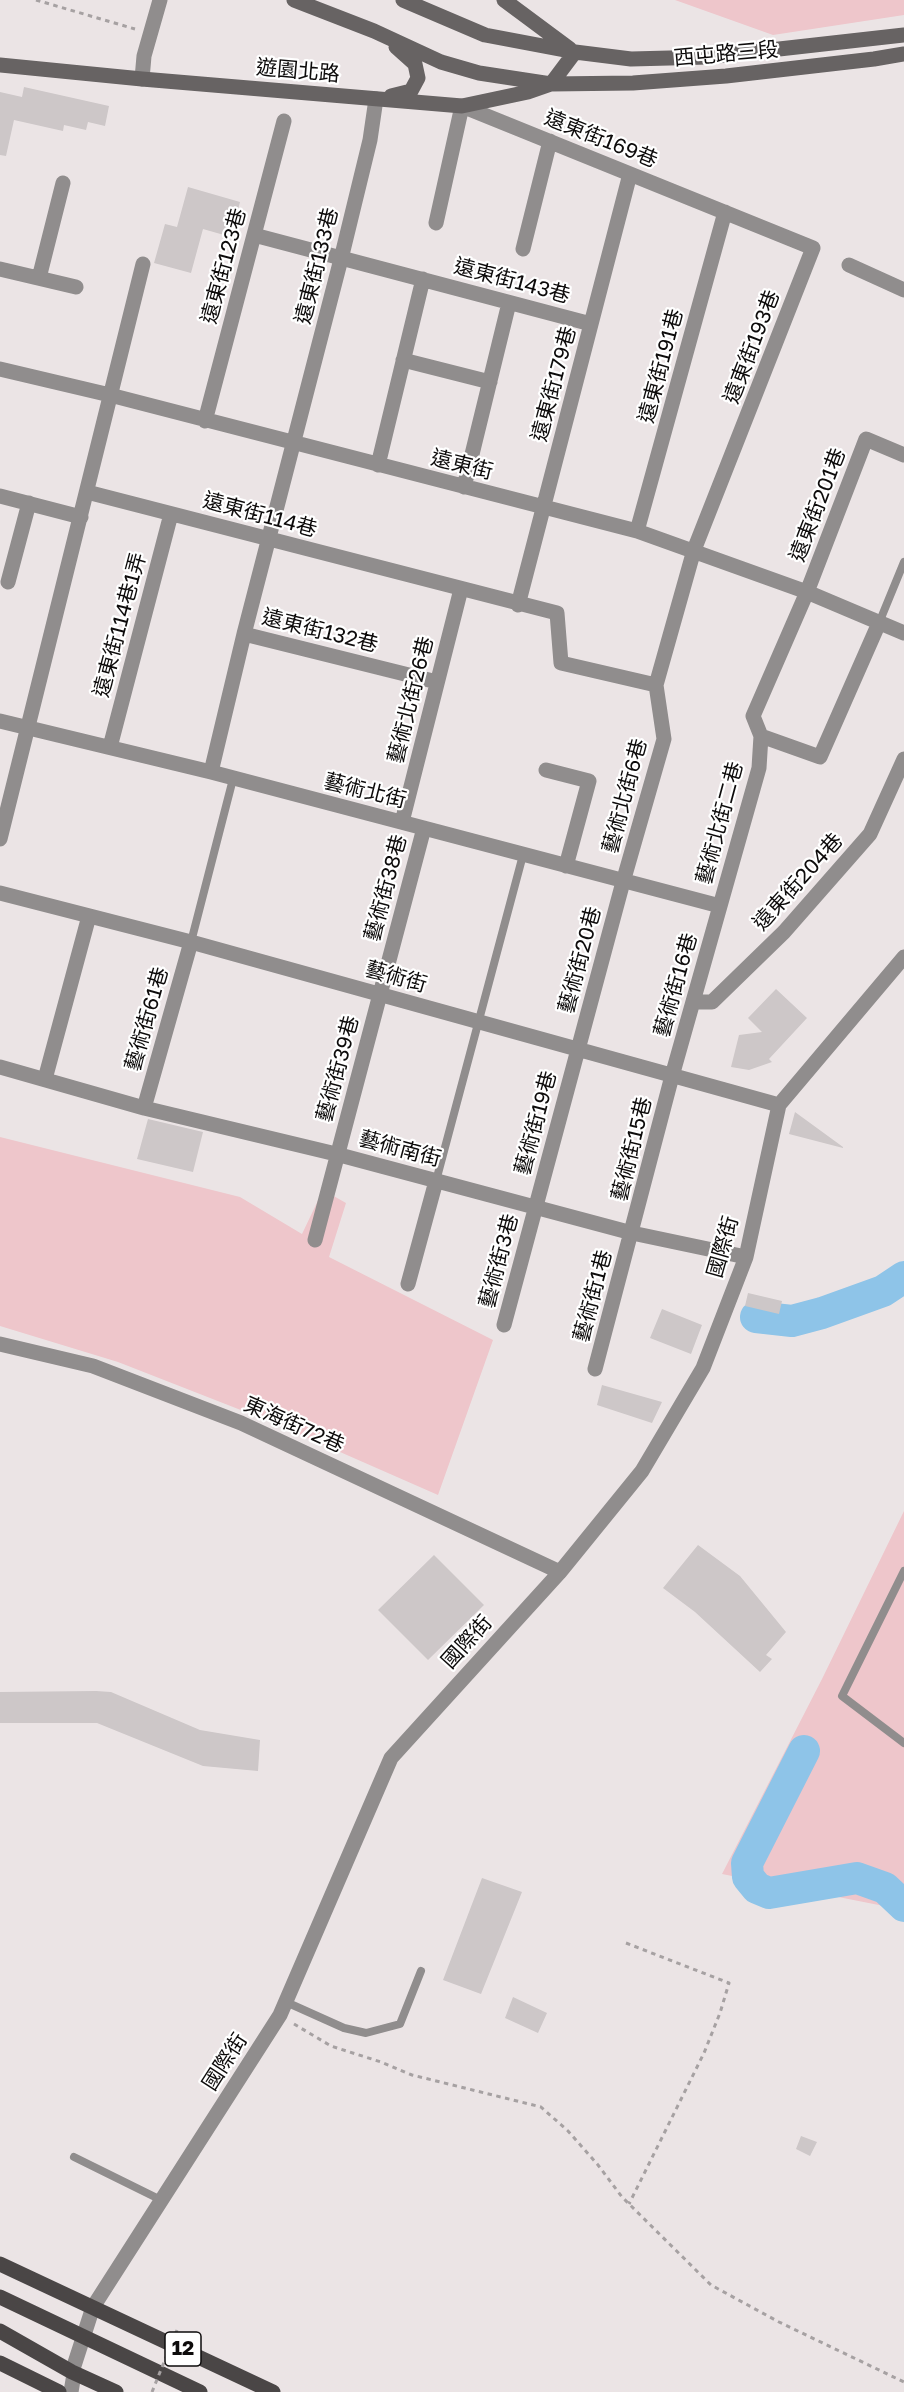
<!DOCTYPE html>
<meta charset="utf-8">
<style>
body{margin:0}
canvas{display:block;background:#ebe4e5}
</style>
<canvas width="904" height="2392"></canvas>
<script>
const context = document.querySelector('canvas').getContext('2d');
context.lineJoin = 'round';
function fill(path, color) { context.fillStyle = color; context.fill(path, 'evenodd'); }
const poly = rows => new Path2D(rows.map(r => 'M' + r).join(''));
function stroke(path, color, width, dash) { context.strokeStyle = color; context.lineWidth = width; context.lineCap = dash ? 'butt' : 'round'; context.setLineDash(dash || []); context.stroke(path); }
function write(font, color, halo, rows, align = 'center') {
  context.font = font + ' "Golos Text","Noto Sans TC",sans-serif'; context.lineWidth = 4.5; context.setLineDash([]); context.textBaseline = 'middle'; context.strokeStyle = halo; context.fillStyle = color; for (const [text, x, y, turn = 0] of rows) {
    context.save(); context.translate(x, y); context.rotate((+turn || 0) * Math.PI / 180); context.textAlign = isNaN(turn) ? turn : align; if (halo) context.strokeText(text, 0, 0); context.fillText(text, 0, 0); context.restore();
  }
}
fill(poly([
 [675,0,904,0,904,15,773,35],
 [0,1137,240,1197,302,1234,323,1190,346,1203,329,1257,493,1340,438,1495,274,1423,118,1362,0,1326],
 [904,1511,904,1910,722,1874,822,1679]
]), '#eec6cb');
stroke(poly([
 [756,1317,792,1321,822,1313,883,1291,904,1277],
 [804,1751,747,1863,748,1877,757,1888,769,1893,857,1878,885,1888,904,1906]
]), '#8ec4e8', 32);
fill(poly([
 [24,87,109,106,105,126,88,122,86,130,64,125,63,131,14,120,6,156,0,155,0,92,22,97],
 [188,187,240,202,231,237,203,229,191,273,154,263,165,224,177,227],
 [776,989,807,1018,769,1059,772,1062,749,1070,731,1067,739,1035,762,1032,748,1018],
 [795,1112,843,1147,843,1148,789,1134],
 [148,1119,203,1132,193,1172,137,1159],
 [748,1293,782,1301,779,1314,745,1306],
 [662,1309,702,1325,691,1354,650,1338],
 [602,1385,662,1402,652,1423,597,1405],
 [698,1545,740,1576,786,1632,766,1655,772,1659,760,1672,695,1612,663,1588],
 [434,1555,484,1605,428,1660,378,1610],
 [96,1691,111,1692,200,1730,260,1740,258,1771,203,1766,97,1723,0,1723,0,1692],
 [482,1878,522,1892,481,1994,443,1980],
 [513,1997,547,2013,538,2033,505,2018],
 [801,2136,817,2142,810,2156,796,2149]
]), '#cdc7c8');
stroke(poly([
 [36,0,135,29],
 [626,1943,729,1983,720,2013,704,2053,629,2204],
 [294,2024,331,2046,381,2062,412,2075,541,2107,568,2131,598,2165,622,2197,711,2285,779,2322,904,2382]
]), '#a6a1a2', 3, [4.5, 4.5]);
stroke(poly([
 [879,623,904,562],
 [191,942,233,779],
 [436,1181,523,855],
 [904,1571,842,1696,904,1743],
 [286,2002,344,2028,366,2033,400,2024,421,1971],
 [74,2157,161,2200]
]), '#908d8d', 8);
stroke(poly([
 [142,79,144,56,160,0],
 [376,99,370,140,341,259,244,634,437,682],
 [436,223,462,106,813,248,694,550,656,685,664,739,623,882,504,1325],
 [254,235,591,324],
 [523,249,550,141],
 [849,265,904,290],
 [0,269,76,287],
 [39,278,63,183],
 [403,360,490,382],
 [0,369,110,395,637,531,807,592,904,633],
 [205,421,284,121],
 [378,465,423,279],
 [464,487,509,303],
 [87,492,557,613,561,663,656,685],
 [0,496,81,517],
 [637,531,725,212],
 [8,582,29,503],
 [518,605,630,174],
 [0,721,211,772,720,906],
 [761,736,820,757,879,623],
 [110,747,171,514],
 [546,770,589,781,566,866],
 [211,772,244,634],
 [402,822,461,589],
 [0,839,143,264],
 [0,893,191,942,779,1105],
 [693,1002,712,1002,784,932,870,834,904,759],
 [0,1067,144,1108,336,1154,632,1233,746,1257],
 [45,1079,89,916],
 [144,1108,191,942],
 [315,1240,424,828],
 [408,1284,436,1181],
 [0,1344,93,1366,241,1423,560,1572],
 [595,1369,672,1076,759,768,761,736,753,716,807,592,866,439,904,455],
 [71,2392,74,2374,72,2372,93,2307,280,2015,391,1758,560,1572,642,1471,703,1368,746,1257,779,1105,904,957]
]), '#908d8d', 15);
stroke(poly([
 [294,0,374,31,441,62,479,73,551,84,633,83,726,76,874,59,904,54],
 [403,0,485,35,575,52,631,59,708,57,904,35],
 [504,0,570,49],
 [0,65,142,79,462,106,528,92,551,84,575,52],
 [391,96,411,91,418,78,415,64,396,47]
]), '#676363', 15);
stroke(poly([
 [0,2264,273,2392],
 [0,2297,200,2392],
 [0,2331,72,2372,116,2392],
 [0,2363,59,2392]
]), '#4a4646', 15);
stroke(poly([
 [152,2392,177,2330]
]), '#a6a1a2', 3, [4.5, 4.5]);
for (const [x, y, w] of [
 [183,2349,36]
]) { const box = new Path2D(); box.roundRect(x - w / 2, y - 17, w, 34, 4.5); context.fillStyle = '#fff'; context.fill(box); stroke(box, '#0d0b0b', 1.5); }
write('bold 20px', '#0d0b0b', null, [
 ["12",183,2349]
]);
write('21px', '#0d0b0b', '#fff', [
 ["西屯路三段",726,54,-5],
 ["遊園北路",298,71,5],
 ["遠東街169巷",601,139,22],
 ["遠東街123巷",224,266,-75],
 ["遠東街133巷",317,266,-76],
 ["遠東街143巷",512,281,15],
 ["遠東街193巷",752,347,-69],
 ["遠東街191巷",661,366,-75],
 ["遠東街179巷",554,384,-75],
 ["遠東街",462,465,14],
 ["遠東街201巷",818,505,-69],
 ["遠東街114巷",260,515,15],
 ["遠東街114巷1弄",120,625,-75],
 ["遠東街132巷",320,631,14],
 ["藝術北街26巷",411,700,-76],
 ["藝術北街",365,791,14],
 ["藝術北街6巷",625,796,-75],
 ["藝術北街二巷",720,823,-75],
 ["遠東街204巷",798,882,-48],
 ["藝術街38巷",386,888,-75],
 ["藝術街20巷",580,960,-75],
 ["藝術街",396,977,16],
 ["藝術街16巷",676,985,-74],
 ["藝術街61巷",147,1019,-74],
 ["藝術街39巷",338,1069,-75],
 ["藝術街19巷",536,1123,-75],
 ["藝術南街",400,1149,15],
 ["藝術街15巷",632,1149,-76],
 ["國際街",723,1247,-74],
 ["藝術街3巷",499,1261,-75],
 ["藝術街1巷",593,1296,-75],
 ["東海街72巷",294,1425,24],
 ["國際街",467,1642,-48],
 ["國際街",225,2062,-57]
]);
</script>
